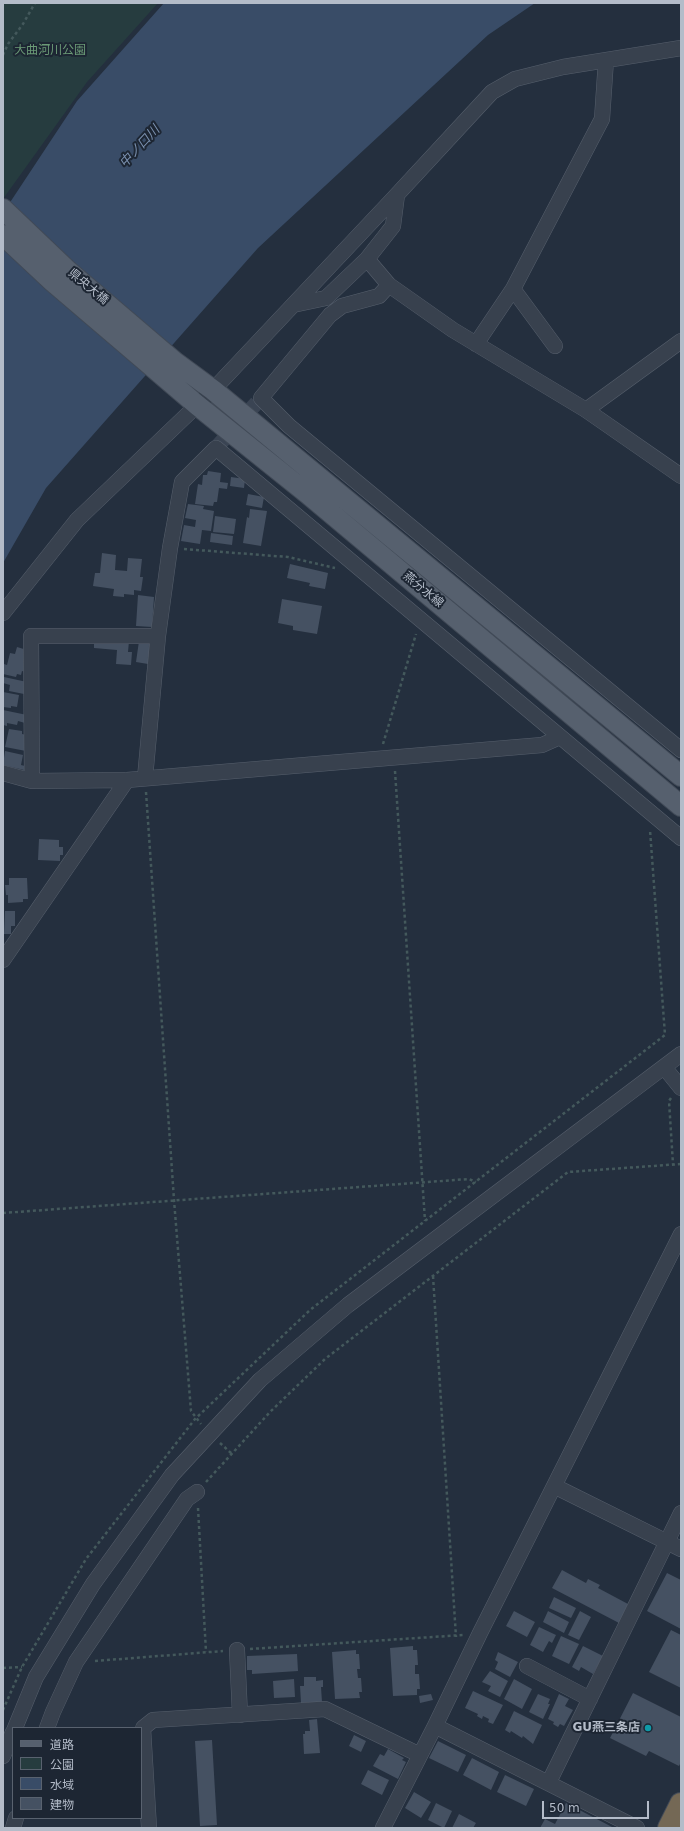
<!DOCTYPE html>
<meta charset="utf-8">
<style>
body{margin:0}
#map{position:relative;width:684px;height:1831px;overflow:hidden;background:#242f3e;font-family:"DejaVu Sans","Noto Sans JP",sans-serif}
canvas{display:block}
.frame{position:absolute;inset:0;border:4px solid #b4bcc9;pointer-events:none}
.legend{position:absolute;left:12px;top:1727px;width:130px;height:92px;box-sizing:border-box;background:#1d2633;border:1px solid #59626f;margin:0;padding:5px 7px;list-style:none;font-size:12px;color:#b4bcc9}
.legend li{display:flex;align-items:center;gap:8px;height:20px}
.legend b{width:20px;border:1px solid #59626f}
.scale{position:absolute;left:542px;top:1801px;width:107px;height:18px;box-sizing:border-box;border:2px solid #b4bcc9;border-top:0;padding-left:5px;font-size:12px;line-height:14px;white-space:nowrap;color:#b4bcc9;-webkit-text-stroke:3px #1d2633;paint-order:stroke}
</style>
<div id="map">
<canvas width="684" height="1831"></canvas>
<div class="frame"></div>
<ul class="legend">
<li><b style="height:5px;background:#56606e"></b>道路</li>
<li><b style="height:11px;background:#263c3f"></b>公園</li>
<li><b style="height:11px;background:#394c67"></b>水域</li>
<li><b style="height:11px;background:#455162"></b>建物</li>
</ul>
<div class="scale">50 m</div>
</div>
<script>
const context = document.querySelector('canvas').getContext('2d');
context.lineJoin = 'round';
function fill(path, color) { context.fillStyle = color; context.fill(path, 'evenodd'); }
const poly = rows => new Path2D(rows.map(r => 'M' + r).join(''));
function stroke(path, color, width, dash) { context.strokeStyle = color; context.lineWidth = width; context.lineCap = dash ? 'butt' : 'round'; context.setLineDash(dash || []); context.stroke(path); }
function write(font, color, halo, rows, align = 'center') {
  context.font = font + ' "DejaVu Sans","Noto Sans JP",sans-serif'; context.lineWidth = 4; context.setLineDash([]); context.textBaseline = 'middle'; context.strokeStyle = halo; context.fillStyle = color; for (const [text, x, y, turn = 0] of rows) {
    context.save(); context.translate(x, y); context.rotate((+turn || 0) * Math.PI / 180); context.textAlign = isNaN(turn) ? turn : align; if (halo) context.strokeText(text, 0, 0); context.fillText(text, 0, 0); context.restore();
  }
}
fill(poly([
 [3,3,158,3,87,82,3,199]
]), '#263c3f');
fill(poly([
 [164,3,535,3,488,35,258,248,46,488,3,563,3,213,77,101]
]), '#394c67');
fill(poly([
 [208,471,221,473,220,482,228,483,227,489,219,488,217,502,214,502,213,506,195,504,198,484,202,485,203,475,207,475],
 [231,477,245,479,244,488,230,486],
 [248,494,264,497,262,508,246,505],
 [188,504,204,506,203,509,214,511,211,531,202,530,200,544,181,541,184,525,195,527,196,520,185,518],
 [250,509,267,511,261,546,243,543,247,517,249,518],
 [215,516,236,519,234,534,213,532],
 [211,533,233,536,232,545,210,542],
 [102,553,116,555,115,570,127,571,128,558,142,559,140,577,143,577,141,591,134,590,134,595,124,594,124,597,113,596,114,589,93,586,95,573,100,573],
 [290,564,328,573,325,589,309,586,310,583,287,578],
 [138,595,154,597,152,627,136,626],
 [282,599,322,606,317,634,293,630,293,626,278,623],
 [94,638,129,641,128,652,132,652,131,665,116,664,117,650,94,648],
 [139,641,151,643,148,664,136,662],
 [17,647,27,650,25,672,22,671,21,675,17,674,16,677,3,674,4,664,7,665,10,653,15,654],
 [4,677,27,682,24,694,9,691,10,685,3,683],
 [3,692,19,695,17,707,11,706,11,708,3,707],
 [3,710,27,715,25,723,18,721,17,725,7,723,7,726,3,725],
 [9,729,22,731,22,734,27,735,26,751,5,747],
 [5,751,23,755,21,765,25,766,24,770,3,765],
 [39,839,59,840,59,847,63,847,63,855,60,855,60,861,38,860],
 [9,878,27,878,28,899,23,899,23,902,8,903,8,895,6,895,5,885,9,885],
 [5,911,15,911,15,926,11,926,11,934,4,934],
 [562,1570,586,1583,588,1579,600,1585,598,1588,628,1604,619,1623,552,1588],
 [667,1573,681,1580,681,1629,647,1611],
 [554,1597,576,1608,571,1618,549,1608],
 [514,1611,535,1622,527,1637,506,1626],
 [548,1611,569,1622,564,1633,543,1622],
 [580,1611,591,1617,579,1640,568,1635],
 [539,1627,556,1635,552,1643,549,1641,543,1652,530,1645],
 [671,1630,681,1635,681,1688,649,1672],
 [561,1636,579,1644,569,1664,552,1656],
 [413,1646,413,1650,417,1650,418,1665,415,1665,415,1674,419,1674,420,1689,417,1689,417,1695,393,1696,390,1648],
 [583,1646,603,1656,593,1674,581,1667,579,1671,572,1667],
 [356,1650,356,1654,359,1654,360,1669,357,1669,358,1678,361,1678,362,1692,359,1692,360,1698,335,1699,332,1652],
 [498,1652,518,1662,510,1677,495,1669,498,1662,495,1660],
 [297,1654,298,1671,252,1674,252,1670,247,1670,247,1656],
 [490,1671,508,1681,500,1697,488,1691,491,1686,482,1682],
 [304,1677,316,1677,316,1681,323,1680,323,1687,321,1687,322,1702,301,1703,300,1686,304,1686],
 [294,1679,295,1697,274,1698,273,1681],
 [514,1679,532,1689,522,1709,504,1699],
 [473,1691,503,1705,493,1724,488,1722,489,1719,483,1716,482,1719,477,1716,478,1714,465,1708],
 [633,1693,681,1717,681,1762,679,1766,649,1751,646,1756,610,1738],
 [431,1694,433,1700,420,1703,419,1696],
 [538,1694,550,1699,548,1704,550,1704,543,1719,529,1712],
 [559,1694,569,1699,565,1706,573,1710,564,1726,560,1724,558,1727,553,1724,554,1722,548,1719],
 [514,1711,542,1725,533,1744,523,1736,522,1738,511,1731,510,1733,505,1730],
 [317,1719,320,1753,304,1754,303,1734,305,1734,305,1731,310,1731,309,1720],
 [354,1735,366,1741,361,1752,349,1746],
 [212,1740,217,1825,200,1826,195,1741],
 [438,1741,466,1755,458,1772,429,1758],
 [388,1749,404,1758,402,1760,406,1762,398,1779,373,1766,380,1754,384,1756],
 [472,1758,499,1772,491,1790,463,1775],
 [368,1770,389,1780,382,1795,361,1784],
 [505,1775,534,1789,526,1806,497,1792],
 [414,1792,431,1802,421,1818,405,1808],
 [436,1803,452,1811,444,1828,428,1820],
 [566,1803,614,1828,540,1828,545,1819,555,1824],
 [459,1814,476,1823,473,1828,452,1828]
]), '#455162');
stroke(poly([
 [216,448,261,398]
]), '#3a4453', 15, [15, 8]);
const minor = poly([
 [367,259,389,285,453,330,586,410,681,476],
 [389,285,379,296,342,306,330,315,261,398,289,426,681,750],
 [293,305,326,298,367,259,393,226,397,195],
 [476,344,513,289],
 [555,346,513,289,602,119,606,60],
 [586,410,681,341],
 [3,613,77,520,213,390,392,200,492,92,515,79,563,67,681,48],
 [3,773,32,781,127,780,542,745,560,737],
 [145,778,158,636,170,548,182,482,216,448,681,838],
 [32,781,31,636,158,636],
 [3,960,127,780],
 [664,1067,681,1088],
 [554,1486,681,1549],
 [237,1650,240,1715],
 [527,1666,590,1699],
 [435,1726,637,1828],
 [15,1728,36,1677,93,1584,172,1475,260,1380,348,1305,681,1054],
 [47,1728,53,1712,76,1662,187,1499,197,1492],
 [3,1756,13,1732],
 [549,1782,681,1513],
 [13,1828,16,1818],
 [149,1828,143,1728,153,1720,325,1709,420,1755],
 [383,1828,435,1726,480,1633,681,1234]
]);
const major = poly([
 [3,209,66,269,175,362,213,390,681,776],
 [3,235,53,282,197,405,308,494,681,806]
]);
const highway = poly([
 [669,1828,681,1804]
]);
stroke(minor, '#565f6c', 16);
stroke(major, '#414a57', 22);
stroke(highway, '#434c59', 24);
stroke(poly([
 [3,55,8,44,23,24,35,3],
 [184,549,288,557,335,568],
 [383,744,416,634],
 [395,771,425,1221],
 [146,792,174,1200,191,1411,201,1424],
 [671,1098,669,1101,673,1164],
 [3,1213,469,1179,476,1182],
 [433,1276,456,1637],
 [220,1443,231,1453],
 [206,1482,270,1412,325,1359,568,1172,681,1164],
 [198,1508,206,1652],
 [250,1649,463,1635],
 [95,1661,223,1651],
 [3,1668,22,1667],
 [3,1710,22,1667,86,1559,195,1419,310,1310,665,1035,650,830]
]), '#44595c', 2.5, [3, 3]);
stroke(minor, '#38414e', 15);
stroke(major, '#56606e', 20);
stroke(highway, '#746855', 22);
for (const [x, y, r, color] of [
 [648,1728,4,"#0f9aa8"]
]) { const dot = new Path2D(); dot.arc(x, y, r, 0, 2 * Math.PI); context.fillStyle = color; context.fill(dot); stroke(dot, '#1d2633', 1.5); }
write('12px', '#6b9a76', '#1d2633', [
 ["大曲河川公園",50,51]
]);
write('12px', '#b4bcc9', '#1d2633', [
 ["県央大橋",88,287,40],
 ["燕分水線",423,590,40]
]);
write('bold 12px', '#b4bcc9', '#1d2633', [
 ["GU燕三条店",640,1728]
], 'right');
write('italic 13px', '#7c92b1', '#1d2633', [
 ["中ノ口川",140,147,-47]
]);
</script>
